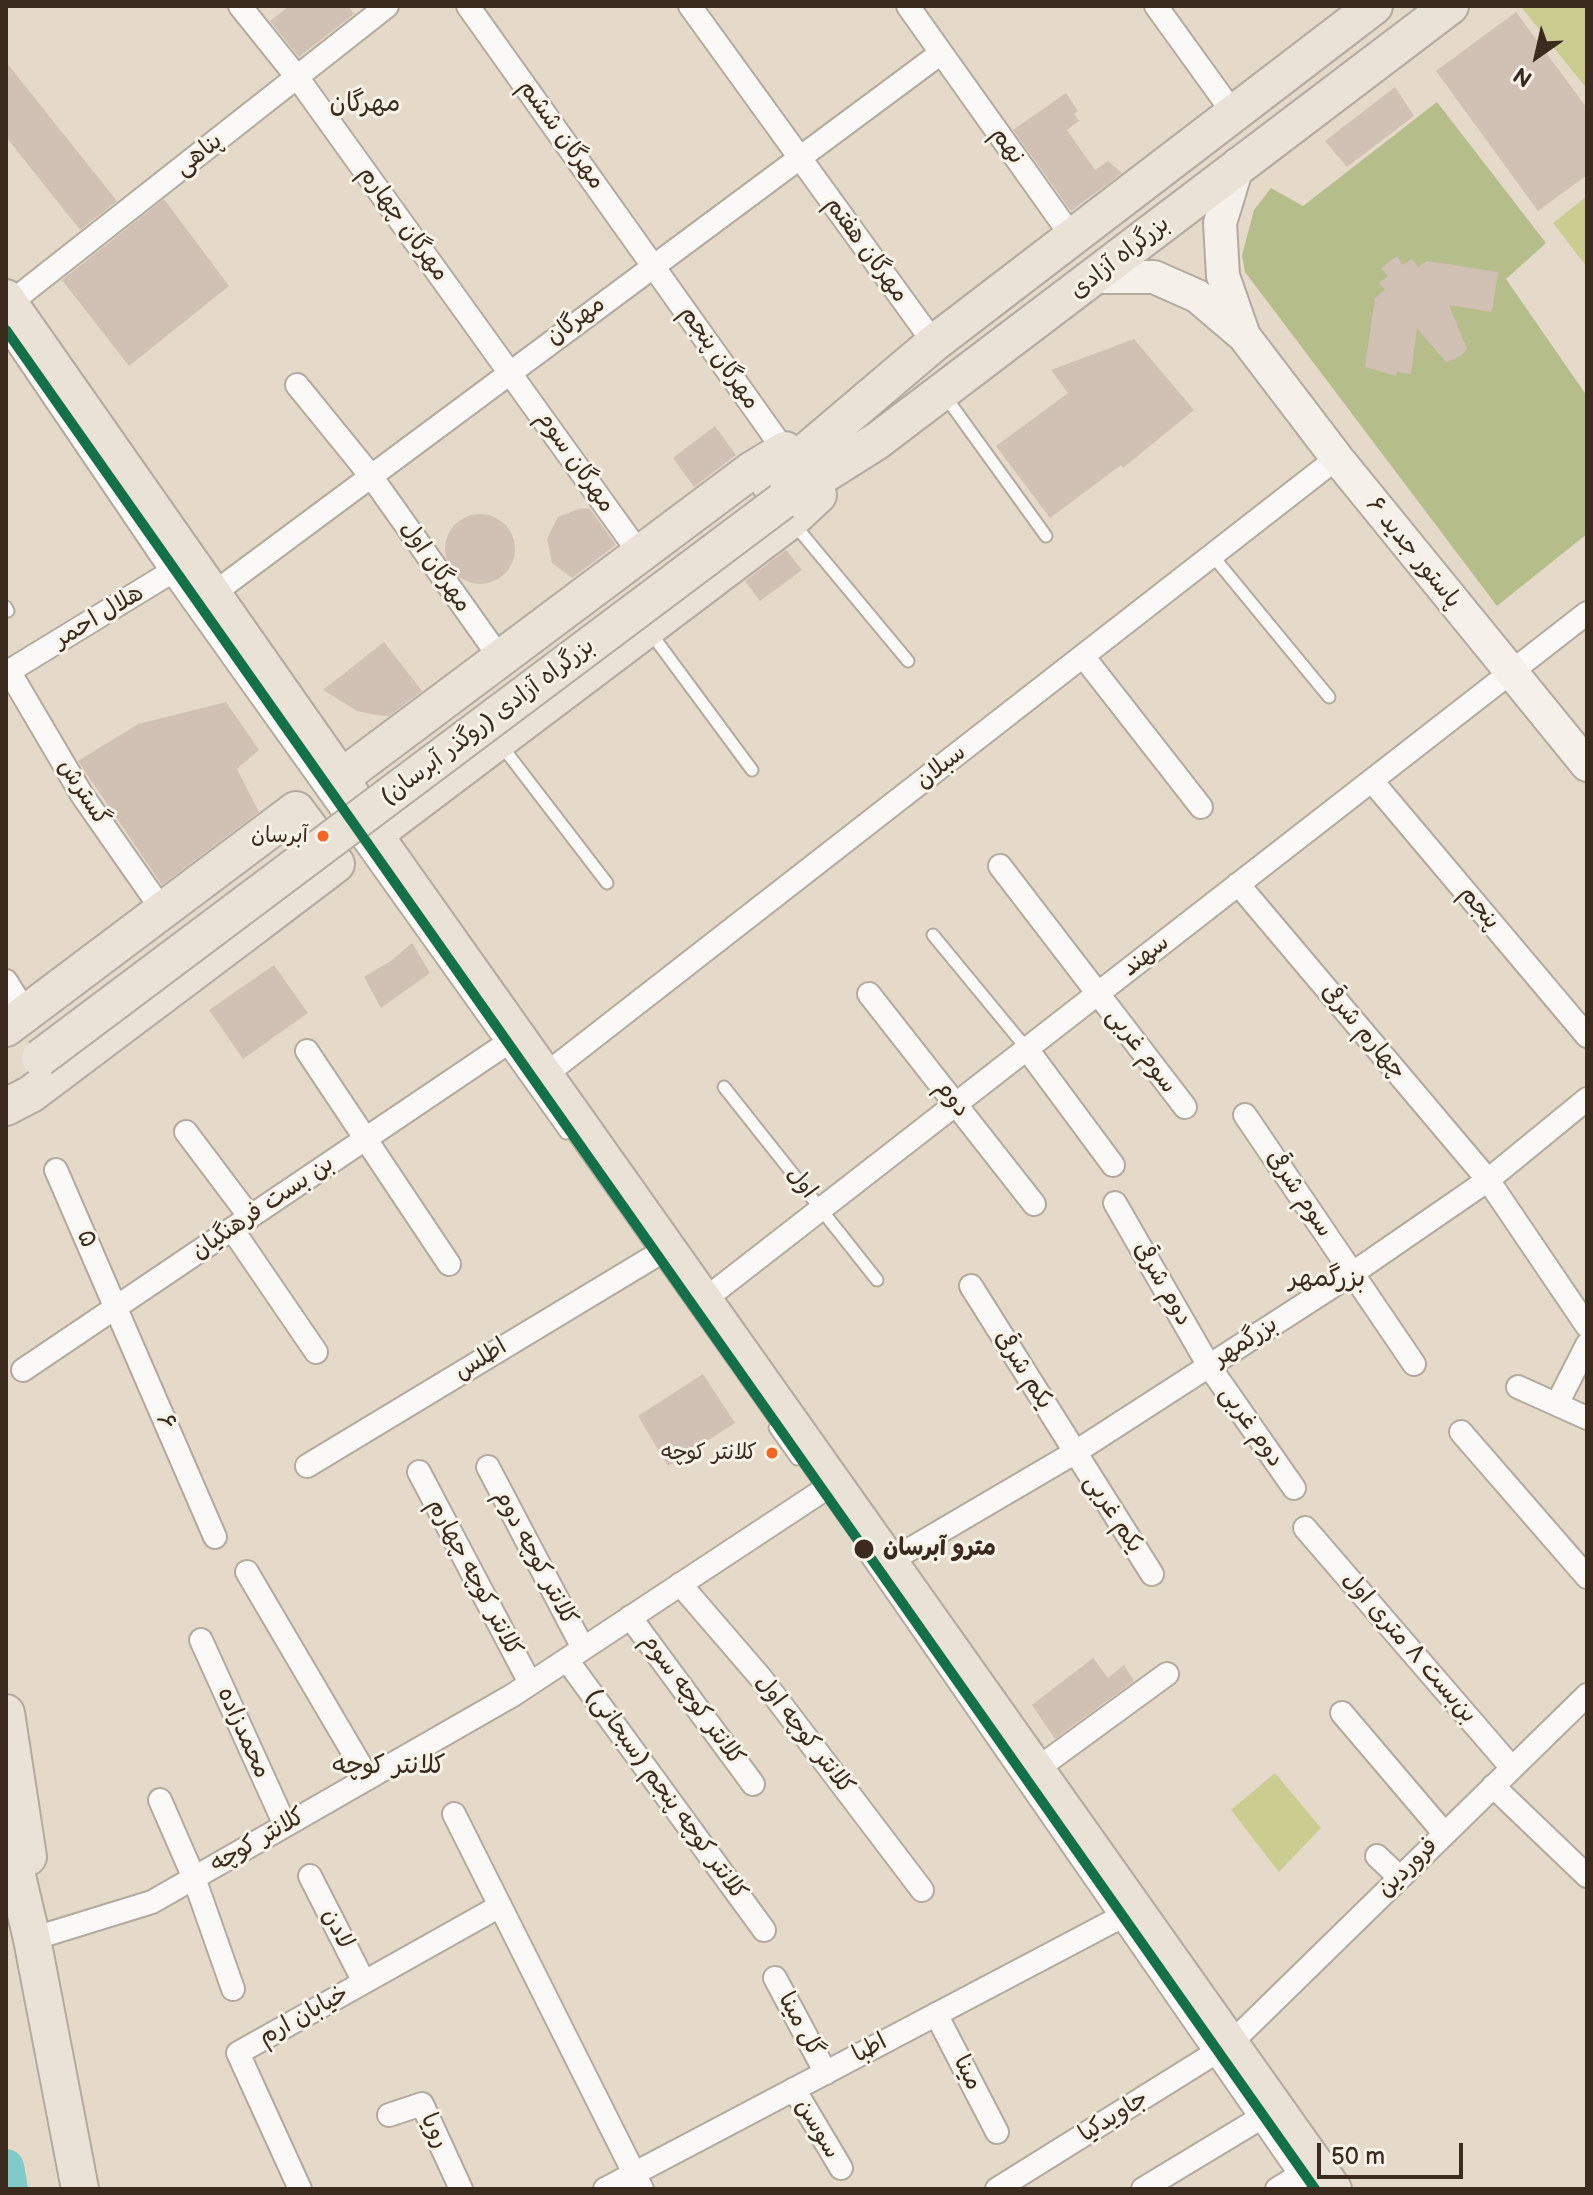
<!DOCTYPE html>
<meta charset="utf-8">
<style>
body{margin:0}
#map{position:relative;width:1593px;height:2195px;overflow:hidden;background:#e5dac9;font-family:"Balsamiq Sans",sans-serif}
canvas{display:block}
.frame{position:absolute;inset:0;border:8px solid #3b2a1e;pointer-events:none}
.north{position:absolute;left:1497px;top:16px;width:80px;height:80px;-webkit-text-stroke:6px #f7f3e8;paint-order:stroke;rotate:214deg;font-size:22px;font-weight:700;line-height:32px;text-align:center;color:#3b2a1e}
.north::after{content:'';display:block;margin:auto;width:28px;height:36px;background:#3b2a1e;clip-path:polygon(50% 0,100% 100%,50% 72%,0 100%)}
.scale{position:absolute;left:1317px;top:2143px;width:146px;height:36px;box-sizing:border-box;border:4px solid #3b2a1e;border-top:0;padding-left:10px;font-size:24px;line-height:28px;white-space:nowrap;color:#3b2a1e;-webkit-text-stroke:6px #f7f3e8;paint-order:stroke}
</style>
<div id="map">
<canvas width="1593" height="2195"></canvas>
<div class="frame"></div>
<div class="north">N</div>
<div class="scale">50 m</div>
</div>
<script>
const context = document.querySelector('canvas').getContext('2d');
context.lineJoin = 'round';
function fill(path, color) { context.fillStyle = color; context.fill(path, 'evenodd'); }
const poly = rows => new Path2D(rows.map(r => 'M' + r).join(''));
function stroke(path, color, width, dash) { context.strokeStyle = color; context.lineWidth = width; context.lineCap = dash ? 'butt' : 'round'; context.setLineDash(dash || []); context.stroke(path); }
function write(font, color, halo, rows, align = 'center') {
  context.font = font + ' "Balsamiq Sans","Playpen Sans Arabic",sans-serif'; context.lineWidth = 6; context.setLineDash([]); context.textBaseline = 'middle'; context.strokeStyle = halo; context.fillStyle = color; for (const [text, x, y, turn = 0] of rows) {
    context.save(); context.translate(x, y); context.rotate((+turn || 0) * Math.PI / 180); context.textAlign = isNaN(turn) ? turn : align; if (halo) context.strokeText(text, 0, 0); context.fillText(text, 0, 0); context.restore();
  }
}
fill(poly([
 [1525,6,1587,6,1587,89,1522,8],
 [1587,196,1587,267,1553,223],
 [1275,1773,1321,1828,1279,1872,1231,1810]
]), '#cacc90');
fill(poly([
 [1437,102,1546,243,1506,279,1587,396,1587,534,1497,606,1245,272,1242,255,1254,210,1271,188,1303,206]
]), '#b5bd8b');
stroke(poly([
 [6,2167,10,2189]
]), '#80caca', 36);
fill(poly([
 [289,6,348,6,354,14,299,57,270,21],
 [1516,12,1587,108,1587,175,1538,211,1436,71],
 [6,62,117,201,80,230,6,137],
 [1395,87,1414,116,1347,167,1325,141],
 [1066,93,1078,111,1074,114,1079,121,1067,130,1095,170,1108,161,1122,173,1071,211,1013,130],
 [164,199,229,286,129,366,62,280],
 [1397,256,1403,265,1412,259,1418,267,1427,261,1498,272,1492,312,1449,305,1467,349,1461,356,1446,362,1417,328,1411,374,1397,372,1396,376,1365,367,1375,298,1385,290,1379,283,1388,276,1381,268],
 [1134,339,1194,410,1123,468,1121,465,1050,518,996,446,1068,393,1051,370],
 [715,426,736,455,694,487,673,458],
 [581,508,590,509,616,545,572,578,552,563,547,539,558,517],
 '445 549a35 35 0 1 1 70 0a35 35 0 1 1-70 0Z',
 [786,550,802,570,760,601,745,581],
 [384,642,422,691,389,716,376,715,357,711,323,690],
 [226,702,259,750,237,769,259,812,162,885,78,761,138,724],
 [412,943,430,973,381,1008,364,977,392,960],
 [274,965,308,1013,243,1059,209,1010],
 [703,1374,735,1423,668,1466,638,1416],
 [1093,1658,1108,1678,1124,1665,1134,1681,1055,1739,1032,1705]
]), '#d1c0b4');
const service = poly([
 [6,336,168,575,566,1133],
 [945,396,1046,536],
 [794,524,908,661],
 [1212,555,1329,697],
 [6,607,8,611],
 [650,632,752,770],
 [501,745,607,883],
 [933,935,1027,1049],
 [724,1087,877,1280],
 [775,1428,797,1459],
 [865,1555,1304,2189]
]);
const minor = poly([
 [240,6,297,77,640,554],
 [468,6,784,450],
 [690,6,934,343],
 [908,6,1073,238],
 [1156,6,1234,114],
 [10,303,387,6],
 [297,385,371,476,500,658],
 [214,593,941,53],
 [1083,656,1201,807],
 [9,671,82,795,163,911],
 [6,673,191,560],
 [1372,781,1587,1036],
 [1000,866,1185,1107],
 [1238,884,1488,1180,1587,1326],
 [6,981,26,1013],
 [869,994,1034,1204],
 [1027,1049,1113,1165],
 [307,1051,449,1264],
 [545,1075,1337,458],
 [1245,1115,1414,1364],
 [186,1132,250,1217],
 [56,1170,215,1537],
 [1115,1203,1209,1366,1294,1488],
 [232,1229,316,1352],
 [971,1286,1152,1574],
 [704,1300,1587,613],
 [23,1370,503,1046,520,1039],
 [1518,1387,1587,1418],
 [1558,1402,1587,1345],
 [1461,1432,1587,1577],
 [307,1466,668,1248],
 [488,1467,583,1648],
 [419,1472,530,1683],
 [1305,1528,1512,1768],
 [890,1561,1074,1453,1353,1273,1488,1180,1587,1099],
 [247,1572,368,1778],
 [680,1584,761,1678,922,1890],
 [630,1617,753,1784],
 [201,1640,285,1825],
 [567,1660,764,1930],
 [1342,1713,1444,1833],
 [1037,1769,1167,1674],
 [1493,1786,1587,1876],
 [160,1800,194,1878,233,1989],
 [454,1814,642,2189],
 [1377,1856,1398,1876],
 [310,1876,364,1982],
 [32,1939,152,1902,513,1695,834,1483],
 [775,1978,826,2073],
 [936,2014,997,2132],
 [794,2089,841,2168],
 [389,2115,422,2104,461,2189],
 [300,2189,238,2053,500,1906],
 [605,2189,1136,1909],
 [997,2189,1231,2043,1587,1695],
 [1143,2189,1277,2108],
 [1277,2189,1317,2164]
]);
const secondary = poly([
 [1238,164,1220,223,1223,276,1243,333],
 [1097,277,1154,277,1197,296,1244,336,1337,458,1587,765]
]);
const primary = poly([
 [6,297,342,777,375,834,1334,2189]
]);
const trunk = poly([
 [769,483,934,343,1374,6],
 [782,501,877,441,1450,6],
 [342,777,752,470,785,450],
 [375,834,791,520,818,495],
 [6,1028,296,810,336,864,257,924],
 [6,1107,31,1094,257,924,268,903],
 [6,1713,28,1857],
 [6,1830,32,1939,80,2189]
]);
stroke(service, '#b2aa9e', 15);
stroke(minor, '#b2aa9e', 26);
stroke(secondary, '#b2aa9e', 36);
stroke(primary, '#b2aa9e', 38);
stroke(trunk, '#b2aa9e', 40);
stroke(service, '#fbf9f7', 11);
stroke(minor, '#fbf9f7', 22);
stroke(secondary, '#f5f0e9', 32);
stroke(primary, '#ebe2d7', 34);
stroke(trunk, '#ebe2d7', 36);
const trunkBridge = poly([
 [40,1058,782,501]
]);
stroke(trunkBridge, '#b2aa9e', 40, []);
stroke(trunkBridge, '#ebe2d7', 36);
stroke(poly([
 [6,330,1315,2189]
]), '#147049', 10);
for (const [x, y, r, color] of [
 [323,836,7,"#f26522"],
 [772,1453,7,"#f26522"],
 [864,1549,11,"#3b2a1e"]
]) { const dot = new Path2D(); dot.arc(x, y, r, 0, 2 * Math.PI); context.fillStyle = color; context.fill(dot); stroke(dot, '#f7f3e8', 3); }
write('22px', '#3b2a1e', '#f7f3e8', [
 ["آبرسان",308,836],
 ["کلانتر کوچه",757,1453]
], 'right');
write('24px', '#3b2a1e', '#f7f3e8', [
 ["مهرگان ششم",561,135,54],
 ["نهم",1007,146,54],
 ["پناهی",199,155,-38],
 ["مهرگان چهارم",403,224,54],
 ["مهرگان هفتم",866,250,54],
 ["بزرگراه آزادی",1120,258,-38],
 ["مهرگان",576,321,-36],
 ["مهرگان پنجم",719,358,55],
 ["مهرگان سوم",575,462,55],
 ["پاستور جدید ۶",1413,553,51],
 ["مهرگان اول",435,567,55],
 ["هلال احمر",99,617,-31],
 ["بزرگراه آزادی (روگذر آبرسان)",488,722,-37],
 ["سبلان",941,767,-38],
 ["گسترش",83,793,57],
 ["پنجم",1479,908,50],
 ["سهند",1146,956,-38],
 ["چهارم شرقی",1363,1032,50],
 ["سوم غربی",1141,1051,53],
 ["دوم",952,1099,52],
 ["اول",801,1183,52],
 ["سوم شرقی",1299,1194,56],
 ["بن بست فرهنگیان",263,1208,-34],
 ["۵",86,1239,67],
 ["دوم شرقی",1162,1284,60],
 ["بزرگمهر",1246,1342,-33],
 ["اطلس",481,1360,-32],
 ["یکم شرقی",1023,1370,58],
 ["۶",165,1422,67],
 ["دوم غربی",1251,1427,55],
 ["یکم غربی",1113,1514,57],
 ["کلانتر کوچه دوم",535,1558,62],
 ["کلانتر کوچه چهارم",474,1578,62],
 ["بن‌بست ۸ متری اول",1409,1648,49],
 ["کلانتر کوچه سوم",692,1700,54],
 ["محمدزاده",243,1733,66],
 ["کلانتر کوچه اول",804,1735,52],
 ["کلانتر کوچه پنجم (سبحانی)",666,1795,54],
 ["کلانتر کوچه",258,1841,-30],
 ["فروردین",1408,1868,-44],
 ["لادن",337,1929,63],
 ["خیابان ارم",304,2016,-29],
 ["گل مینا",800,2025,62],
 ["اطبا",870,2049,-28],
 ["مینا",967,2073,63],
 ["جاویدکیا",1114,2117,-32],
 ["سوسن",817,2129,59],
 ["رویا",434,2131,65]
]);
write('bold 24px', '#3b2a1e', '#f7f3e8', [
 ["مترو آبرسان",883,1549]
], 'left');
write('26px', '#3b2a1e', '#f7f3e8', [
 ["مهرگان",365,104],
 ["بزرگمهر",1327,1279],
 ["کلانتر کوچه",389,1766]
]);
</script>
